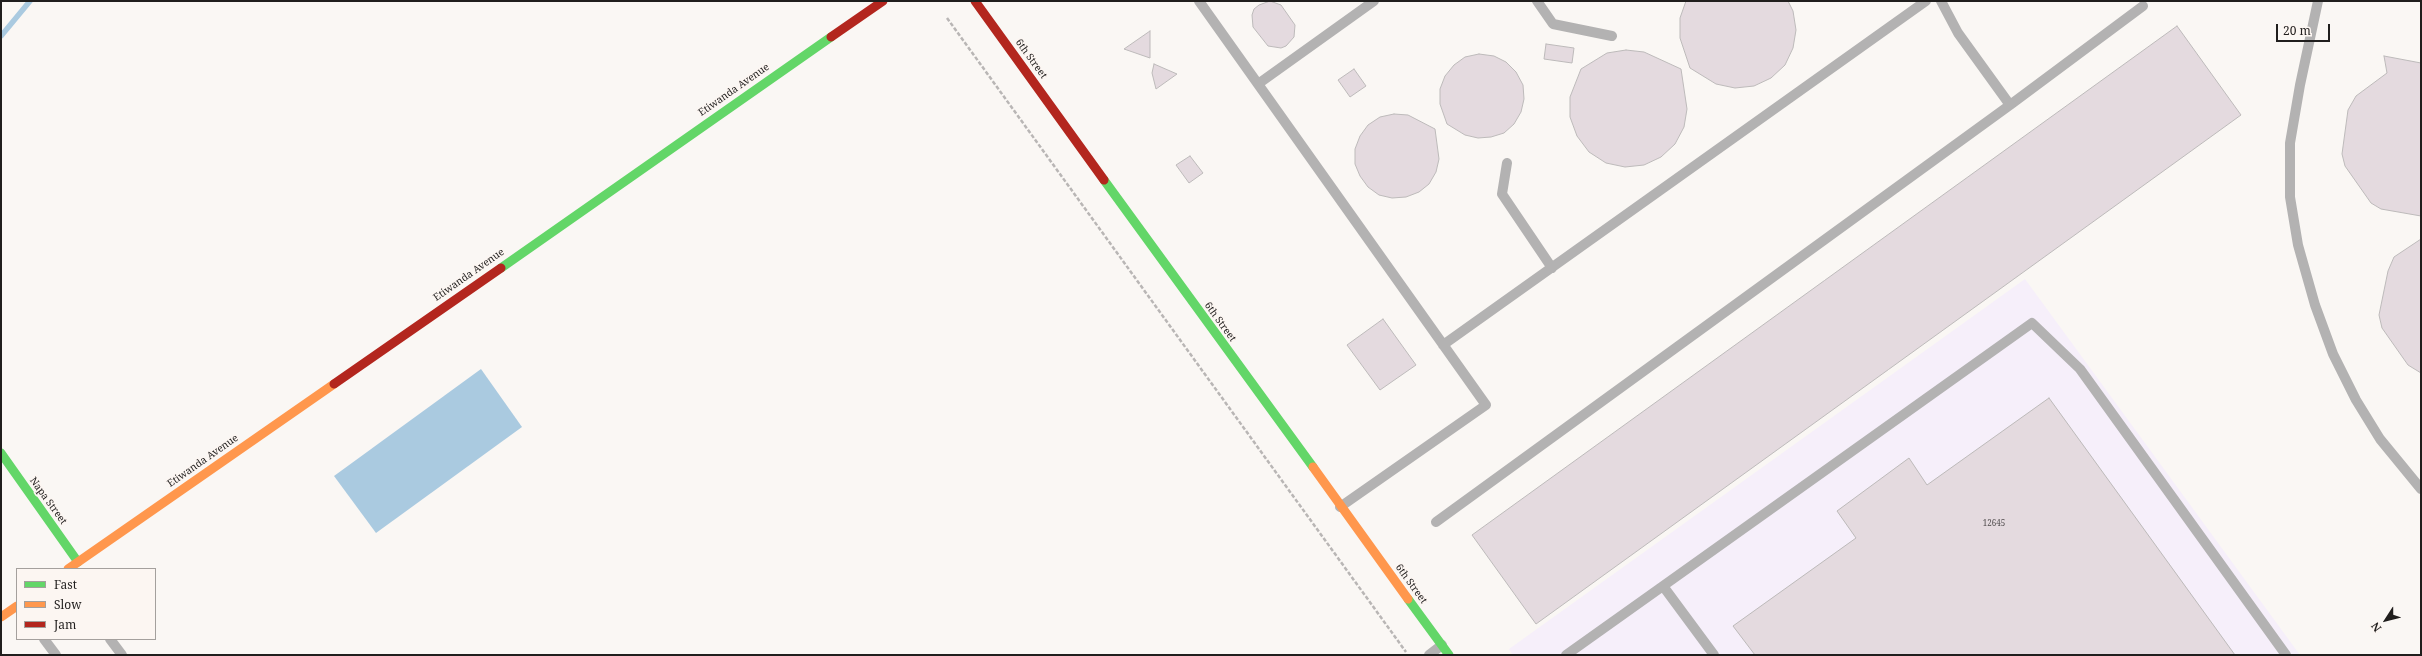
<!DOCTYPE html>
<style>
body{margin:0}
#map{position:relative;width:2422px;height:656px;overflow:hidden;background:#faf7f4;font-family:"Noto Serif",serif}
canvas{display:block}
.frame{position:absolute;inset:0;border:2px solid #201e1d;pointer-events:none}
.legend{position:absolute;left:16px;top:568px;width:140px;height:72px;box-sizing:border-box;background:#fcf6f2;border:1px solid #a4a09d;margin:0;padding:5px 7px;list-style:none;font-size:12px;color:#201e1d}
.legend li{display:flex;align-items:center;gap:8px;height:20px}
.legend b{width:20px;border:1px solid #a4a09d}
.north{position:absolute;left:2366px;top:600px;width:40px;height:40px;-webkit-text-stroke:3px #fcf6f2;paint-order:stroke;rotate:234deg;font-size:11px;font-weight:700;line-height:16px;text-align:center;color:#201e1d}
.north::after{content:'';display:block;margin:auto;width:14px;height:18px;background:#201e1d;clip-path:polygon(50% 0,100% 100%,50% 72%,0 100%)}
.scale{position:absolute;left:2276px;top:24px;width:54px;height:18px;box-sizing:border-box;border:2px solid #201e1d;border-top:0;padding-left:5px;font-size:12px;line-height:14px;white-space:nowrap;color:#201e1d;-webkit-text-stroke:3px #fcf6f2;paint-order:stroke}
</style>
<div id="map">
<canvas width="2422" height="656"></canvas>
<div class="frame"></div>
<ul class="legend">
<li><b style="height:5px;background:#63d668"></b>Fast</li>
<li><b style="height:5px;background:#ff974d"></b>Slow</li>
<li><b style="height:5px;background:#b3261e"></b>Jam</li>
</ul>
<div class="north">N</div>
<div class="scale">20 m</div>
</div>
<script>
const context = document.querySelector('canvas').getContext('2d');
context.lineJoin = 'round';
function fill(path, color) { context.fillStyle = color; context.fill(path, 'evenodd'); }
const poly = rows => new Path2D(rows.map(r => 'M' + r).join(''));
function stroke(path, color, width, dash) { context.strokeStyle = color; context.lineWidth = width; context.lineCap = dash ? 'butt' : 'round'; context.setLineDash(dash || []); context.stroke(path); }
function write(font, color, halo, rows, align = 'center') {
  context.font = font + ' "Noto Serif",serif'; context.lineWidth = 3.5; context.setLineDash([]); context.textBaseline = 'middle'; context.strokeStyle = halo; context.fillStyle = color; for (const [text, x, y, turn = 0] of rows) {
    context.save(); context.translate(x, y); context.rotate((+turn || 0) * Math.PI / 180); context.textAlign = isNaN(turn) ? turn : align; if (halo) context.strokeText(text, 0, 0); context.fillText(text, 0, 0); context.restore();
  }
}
fill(poly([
 [2025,279,2300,655,1513,655,1509,649]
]), '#f6effa');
fill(poly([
 [481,369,522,427,376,533,334,476]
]), '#aacae0');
stroke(poly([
 [1,36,30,1]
]), '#aacae0', 5.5);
const building = poly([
 [1270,1,1281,5,1295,25,1294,37,1286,46,1281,48,1268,46,1253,27,1252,15,1254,9,1259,5,1270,1],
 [1686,1,1788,1,1793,11,1796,30,1793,48,1785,65,1771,78,1754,86,1735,88,1716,84,1690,68,1680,38,1680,18,1686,1],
 [2177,26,2241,115,1536,624,1472,535,2177,26],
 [1150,31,1150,58,1124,49,1150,31],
 [1546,44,1574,48,1572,63,1544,59,1546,44],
 [1626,50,1644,52,1681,69,1687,109,1684,127,1675,144,1661,157,1644,165,1625,167,1606,163,1589,152,1577,136,1570,117,1570,97,1581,69,1607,53,1626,50],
 [1479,54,1494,56,1506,62,1516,72,1523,85,1524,99,1521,112,1514,124,1504,133,1491,137,1478,138,1465,135,1447,124,1440,104,1440,89,1445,76,1454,65,1465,57,1479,54],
 [2384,56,2421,63,2421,216,2381,209,2371,203,2345,166,2342,154,2348,110,2356,96,2387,73,2384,56],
 [1154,64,1177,74,1156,89,1152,73,1154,64],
 [1354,69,1366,86,1350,97,1338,80,1354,69],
 [1394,114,1408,115,1435,129,1439,159,1436,172,1429,184,1419,192,1406,197,1392,198,1379,195,1368,187,1360,176,1355,164,1355,149,1360,136,1368,125,1380,117,1394,114],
 [1190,156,1203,173,1189,183,1176,165,1190,156],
 [2421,239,2421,373,2408,365,2382,328,2379,315,2388,271,2394,257,2421,239],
 [1383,319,1416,365,1380,390,1347,345,1383,319],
 [2049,398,2235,655,1755,655,1733,626,1856,538,1837,511,1909,458,1927,485,2049,398]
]);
fill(building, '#e4dadf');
stroke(building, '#bdbaba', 1);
stroke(poly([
 [947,18,1406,652]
]), '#b9b6b5', 2.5, [4, 2]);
stroke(poly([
 [1199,1,1486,405,1340,507],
 [1537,1,1553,24,1612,36],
 [2318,1,2300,85,2290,143,2290,197,2298,245,2315,305,2333,354,2356,400,2380,439,2421,489],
 [1258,84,1374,1],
 [2010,105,2143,6],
 [1507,163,1502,194,1552,268],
 [1443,345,1926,1],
 [1436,522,2010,105,1958,33,1941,1],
 [44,639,56,655],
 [110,639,122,655],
 [1429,655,1442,645],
 [1566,655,1663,586],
 [1714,655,1663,586,2032,323,2080,369,2286,655]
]), '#b3b2b2', 10);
stroke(poly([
 [1104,180,1313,467],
 [501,268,831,37],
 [1,453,78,562],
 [1408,599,1449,655]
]), '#63d668', 9);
stroke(poly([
 [1313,467,1408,599],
 [68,569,334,384],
 [1,617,17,606]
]), '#ff974d', 9);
stroke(poly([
 [975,1,1104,180],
 [831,37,883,1],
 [334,384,501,268]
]), '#b3261e', 9);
write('8px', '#514d4e', null, [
 ["12645",1994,524]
]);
write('10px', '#201e1d', '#fcf6f2', [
 ["6th Street",1031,59,54],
 ["Etiwanda Avenue",734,90,-35],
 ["Etiwanda Avenue",469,275,-35],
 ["6th Street",1220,322,54],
 ["Etiwanda Avenue",203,461,-35],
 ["Napa Street",48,501,54],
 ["6th Street",1411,584,54]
]);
</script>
